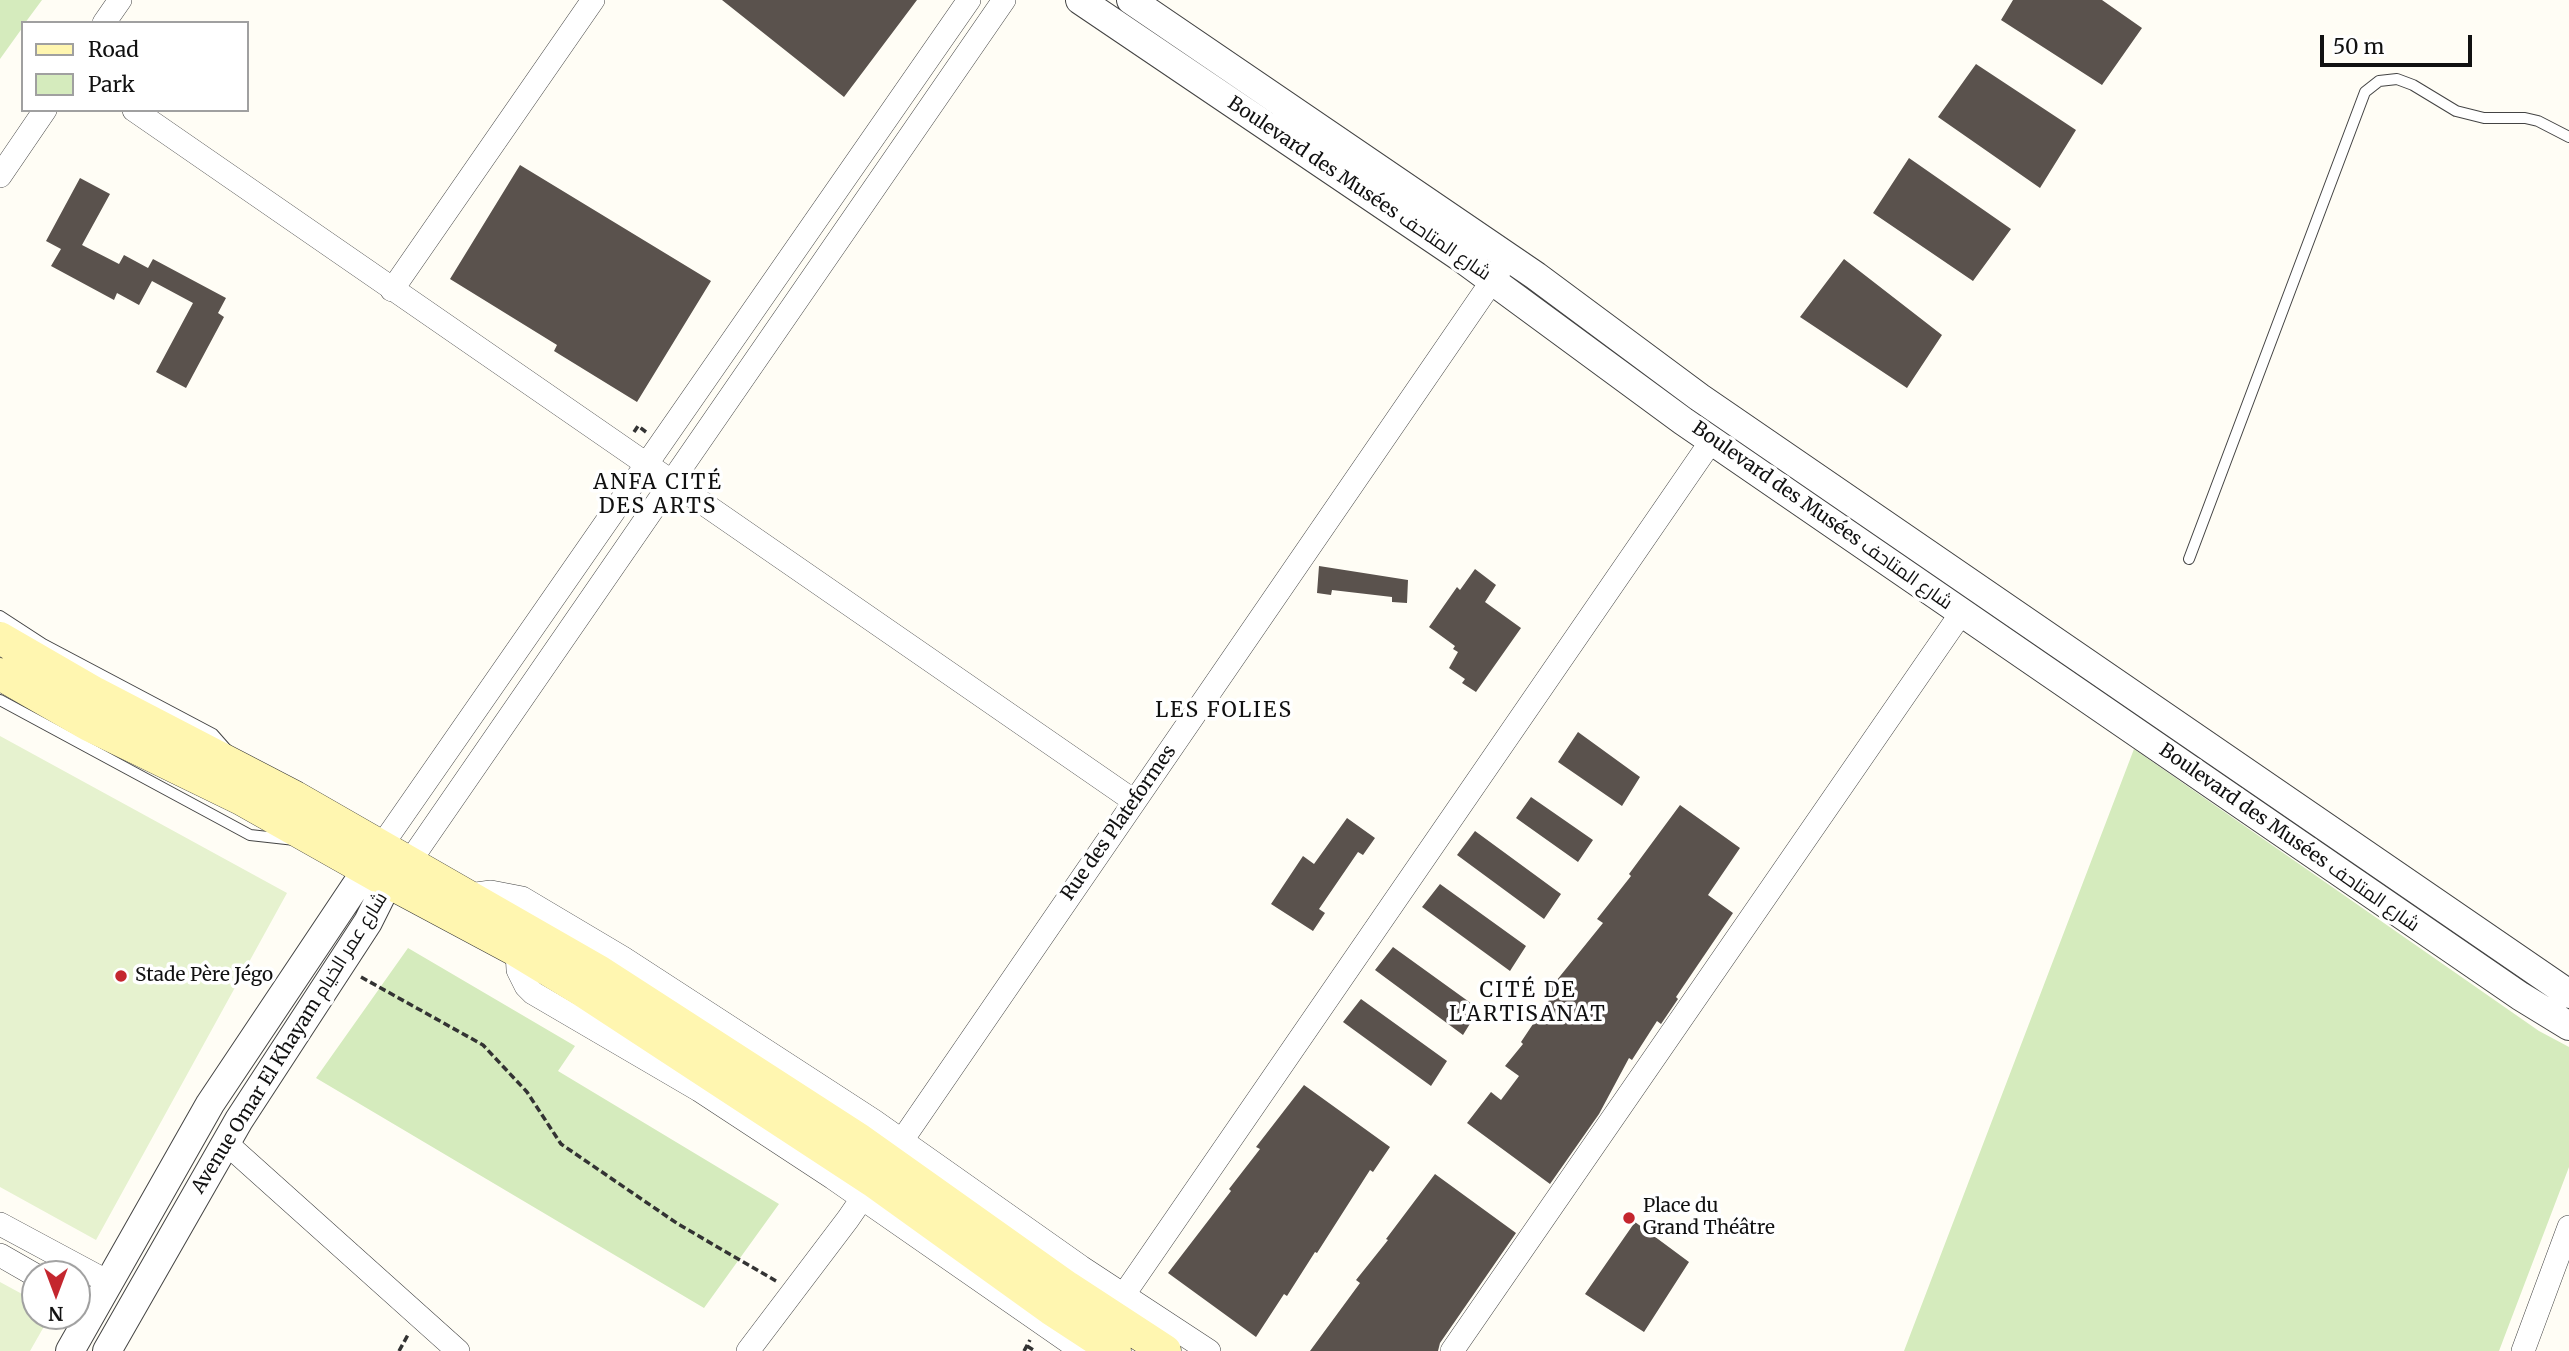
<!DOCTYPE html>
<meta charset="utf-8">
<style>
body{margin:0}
#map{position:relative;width:2569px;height:1351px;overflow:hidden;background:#fffdf5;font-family:Merriweather,serif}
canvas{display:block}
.legend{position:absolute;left:21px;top:21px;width:228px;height:91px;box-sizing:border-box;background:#fff;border:2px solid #a0a0a0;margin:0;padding:9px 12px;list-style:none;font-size:21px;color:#111}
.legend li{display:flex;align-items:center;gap:14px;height:35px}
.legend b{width:35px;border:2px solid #a0a0a0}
.north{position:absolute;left:21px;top:1260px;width:70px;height:70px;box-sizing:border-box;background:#fff;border:2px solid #a0a0a0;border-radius:50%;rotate:180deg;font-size:19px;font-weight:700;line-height:28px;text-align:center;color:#111}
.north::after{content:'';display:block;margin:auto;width:24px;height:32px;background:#c4262e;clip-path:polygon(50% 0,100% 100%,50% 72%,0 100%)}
.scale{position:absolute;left:2320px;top:35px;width:152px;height:32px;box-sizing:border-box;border:4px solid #111;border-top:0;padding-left:9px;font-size:21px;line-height:24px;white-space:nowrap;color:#111;-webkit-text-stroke:5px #fff;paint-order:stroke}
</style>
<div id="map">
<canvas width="2569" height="1351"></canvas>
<ul class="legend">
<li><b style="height:9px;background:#fff6b0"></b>Road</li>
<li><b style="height:19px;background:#d5ebbd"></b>Park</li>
</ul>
<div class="north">N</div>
<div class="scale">50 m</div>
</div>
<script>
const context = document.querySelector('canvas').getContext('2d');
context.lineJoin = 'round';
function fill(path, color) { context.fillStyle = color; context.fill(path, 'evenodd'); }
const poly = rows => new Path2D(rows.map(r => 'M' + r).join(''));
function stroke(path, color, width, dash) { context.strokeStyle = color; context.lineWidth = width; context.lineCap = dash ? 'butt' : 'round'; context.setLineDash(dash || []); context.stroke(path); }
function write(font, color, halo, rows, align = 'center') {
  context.font = font + ' Merriweather,Cairo,serif'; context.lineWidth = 7; context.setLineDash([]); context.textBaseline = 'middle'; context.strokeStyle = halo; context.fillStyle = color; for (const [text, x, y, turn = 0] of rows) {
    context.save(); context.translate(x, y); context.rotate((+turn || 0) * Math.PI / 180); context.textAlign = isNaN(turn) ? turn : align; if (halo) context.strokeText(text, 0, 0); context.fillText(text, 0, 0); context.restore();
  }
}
fill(poly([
 [0,0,42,0,25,23,23,23,23,27,0,59],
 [2134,749,2539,1031,2569,1047,2569,1167,2499,1351,1904,1351],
 [408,948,575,1046,558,1071,779,1204,704,1308,316,1078]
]), '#d5ebbd');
fill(poly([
 [0,736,287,893,96,1240,0,1187],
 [0,1282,35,1301,35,1316,50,1316,30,1351,0,1351]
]), '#e6f2cf');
fill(poly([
 [722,0,917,0,844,97],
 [2013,0,2102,0,2142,28,2102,85,2001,20],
 [1976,64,2076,130,2040,188,1938,117],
 [1909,158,2011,229,1973,281,1873,213],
 [520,165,711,281,637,402,554,351,557,345,450,279],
 [80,178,110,194,82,245,119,264,124,255,148,268,153,259,226,298,218,313,224,317,186,388,156,372,193,303,152,281,139,305,117,293,114,300,51,266,61,249,46,241],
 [1844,259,1942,335,1907,388,1800,317],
 [1319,566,1408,580,1407,603,1392,602,1392,597,1332,590,1331,595,1317,593],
 [1475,569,1496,585,1485,602,1521,628,1476,692,1462,683,1465,679,1449,668,1458,652,1453,649,1455,646,1429,627,1457,587,1460,590],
 [1578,732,1640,777,1622,806,1558,762],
 [1531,797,1593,840,1578,862,1516,818],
 [1680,805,1740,848,1708,895,1733,913,1676,997,1678,999,1661,1024,1657,1021,1632,1060,1629,1058,1599,1114,1550,1184,1467,1123,1491,1092,1501,1100,1519,1076,1505,1066,1523,1044,1521,1042,1549,1000,1544,996,1603,923,1597,919,1631,876,1629,874],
 [1347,818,1375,838,1363,855,1358,852,1319,909,1325,913,1313,931,1271,904,1303,856,1314,864],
 [1475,831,1561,894,1544,919,1457,855],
 [1440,884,1526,946,1510,971,1422,907],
 [1393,947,1479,1009,1463,1035,1375,970],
 [1361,999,1447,1061,1431,1086,1343,1022],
 [1304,1085,1390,1147,1373,1172,1370,1170,1317,1253,1315,1252,1287,1296,1284,1294,1256,1337,1168,1273,1231,1191,1229,1189,1260,1149,1256,1147],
 [1435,1174,1516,1233,1440,1343,1438,1351,1310,1351,1360,1283,1356,1280,1388,1240,1386,1239],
 [1635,1222,1689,1262,1644,1332,1585,1294]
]), '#5a524d');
const service = poly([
 [2189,559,2365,92,2379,81,2397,79,2413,85,2456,111,2484,118,2525,118,2538,121,2569,137],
 [0,616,43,644,213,734,228,751],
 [0,700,250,835,295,840]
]);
const minor = poly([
 [104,23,120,0],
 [134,110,1134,801],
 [0,176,45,110],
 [392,290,593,0],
 [382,845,969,0],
 [410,861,1004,0],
 [469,895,491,892,522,898,623,958,874,1121,1081,1267,1209,1351],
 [517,951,518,970,526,986,533,993,699,1090,833,1178,1082,1351],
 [226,1143,458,1351],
 [0,1224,108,1282],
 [0,1255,35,1275],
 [748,1351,848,1219,1501,268],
 [1085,1351,1712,440],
 [1452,1351,1962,612],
 [2523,1351,2569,1227]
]);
const tertiary = poly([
 [1080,0,1460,257,1683,421,2520,996,2569,1026],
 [1131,0,1536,276,1699,397,2569,994],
 [70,1351,210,1104,379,851],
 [107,1351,239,1120,368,922,388,882,387,861]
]);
const secondary = poly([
 [0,638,95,693,295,797,600,972,860,1140,1067,1287,1165,1351],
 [0,674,89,725,241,799,388,882,517,951,583,991,873,1181,1051,1309,1115,1351]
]);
stroke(service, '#444', 12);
stroke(minor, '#444', 24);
stroke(tertiary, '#444', 30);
stroke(secondary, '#333', 33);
stroke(poly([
 [634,432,638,426,646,432],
 [703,474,715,482,713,484],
 [361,977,483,1045,527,1092,561,1144,678,1224,776,1281],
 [1027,1346,1035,1351],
 [399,1351,409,1333],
 [1024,1351,1030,1340]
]), '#333', 3.5, [7, 3.5]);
stroke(service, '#fff', 10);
stroke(minor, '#fff', 23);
stroke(tertiary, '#fff', 28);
stroke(secondary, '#fff6b0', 32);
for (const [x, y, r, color] of [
 [121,976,7,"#c4262e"],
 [1629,1218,7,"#c4262e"]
]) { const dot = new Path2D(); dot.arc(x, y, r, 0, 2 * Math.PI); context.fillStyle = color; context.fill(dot); stroke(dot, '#fff', 2.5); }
write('19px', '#111', '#fff', [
 ["Boulevard des Musées شارع المتاحف",1359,189,34],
 ["Boulevard des Musées شارع المتاحف",1822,516,35],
 ["Rue des Plateformes",1119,823,-55],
 ["Boulevard des Musées شارع المتاحف",2289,838,35],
 ["Avenue Omar El Khayam شارع عمر الخيام",290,1043,-58]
]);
write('19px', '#111', '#fff', [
 ["Stade Père Jégo",135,976],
 ["Place du",1643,1207],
 ["Grand Théâtre",1643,1229]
], 'left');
context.letterSpacing = '2px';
write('21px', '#111', '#fff', [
 ["ANFA CITÉ",658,483],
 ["DES ARTS",658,507],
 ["LES FOLIES",1224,711],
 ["CITÉ DE",1528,991],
 ["L'ARTISANAT",1528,1015]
]);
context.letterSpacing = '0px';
</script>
